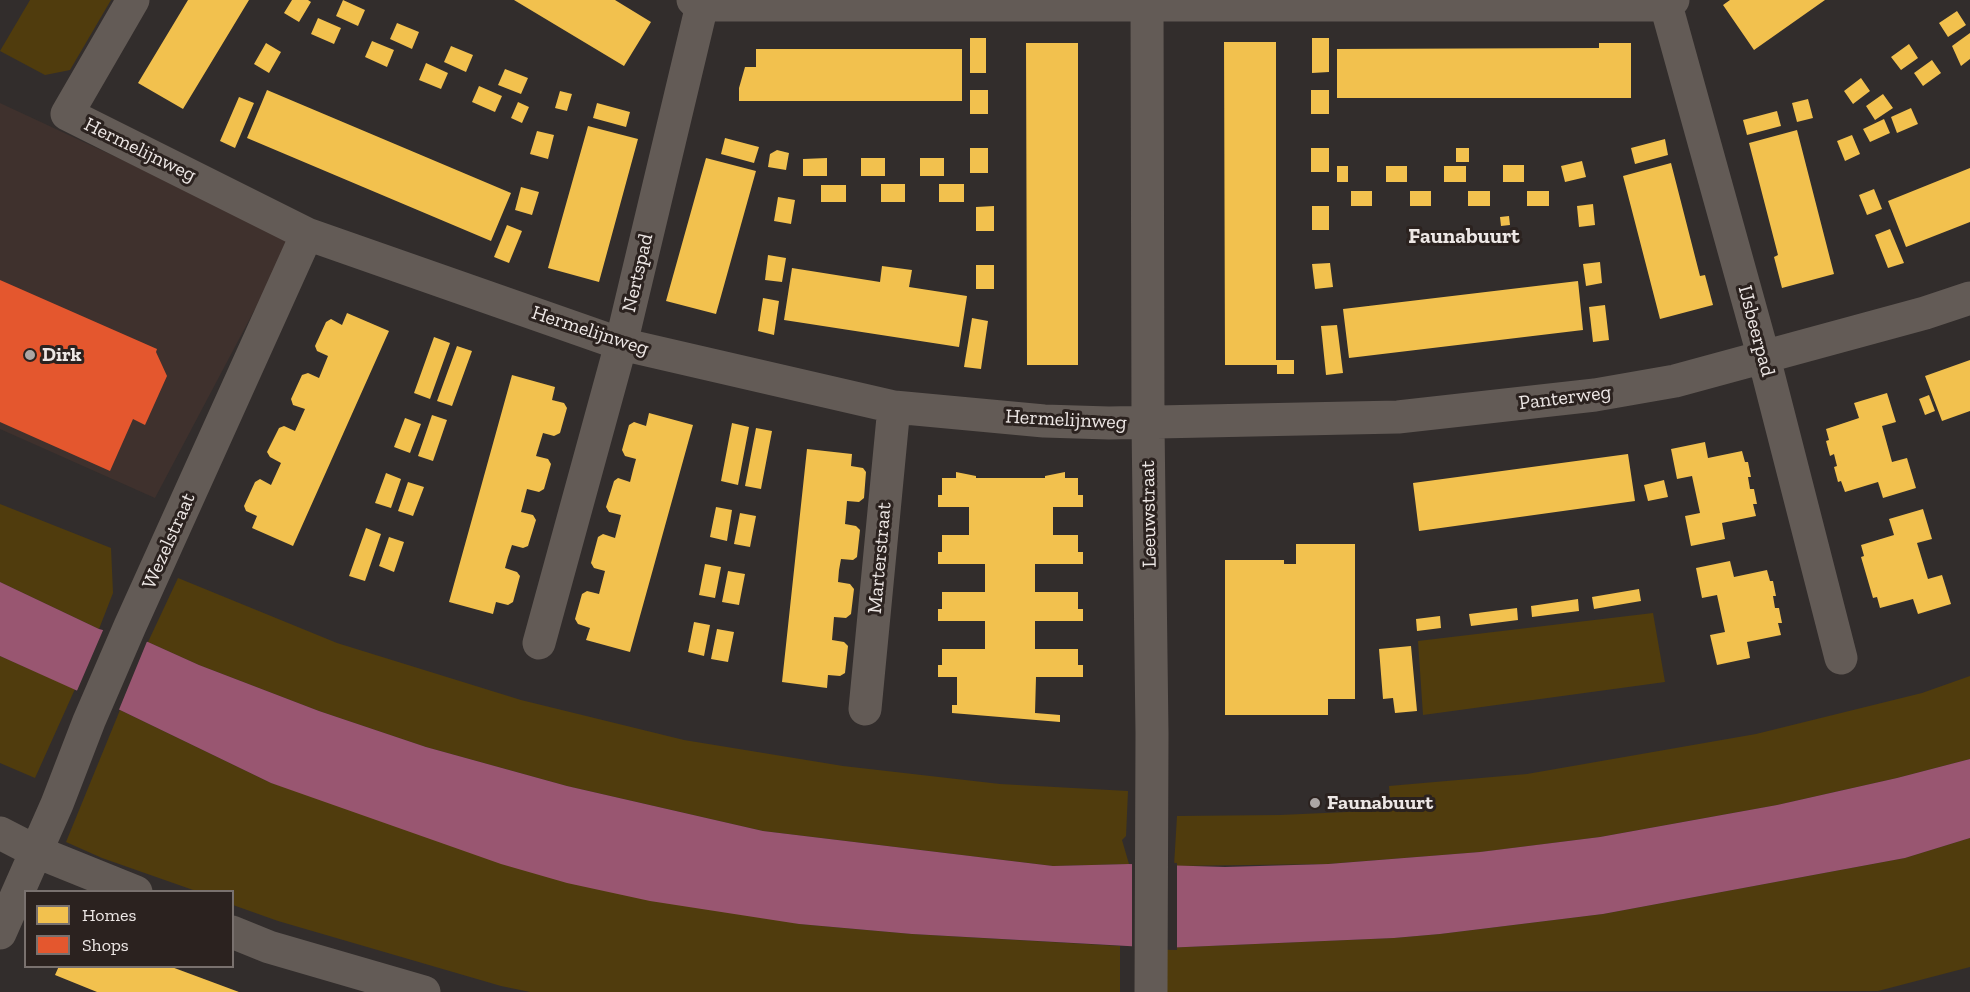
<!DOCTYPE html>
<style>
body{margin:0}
#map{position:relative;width:1970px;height:992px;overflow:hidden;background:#322d2c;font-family:"Zilla Slab",serif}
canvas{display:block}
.legend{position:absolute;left:24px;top:890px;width:210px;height:78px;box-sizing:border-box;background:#2b221f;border:2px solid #79716e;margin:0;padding:8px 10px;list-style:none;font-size:18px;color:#ede7e5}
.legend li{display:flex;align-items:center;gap:12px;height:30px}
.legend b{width:30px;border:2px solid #79716e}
</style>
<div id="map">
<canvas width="1970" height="992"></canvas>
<ul class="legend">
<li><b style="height:16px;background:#f2c14e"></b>Homes</li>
<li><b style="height:16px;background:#e4572e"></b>Shops</li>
</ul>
</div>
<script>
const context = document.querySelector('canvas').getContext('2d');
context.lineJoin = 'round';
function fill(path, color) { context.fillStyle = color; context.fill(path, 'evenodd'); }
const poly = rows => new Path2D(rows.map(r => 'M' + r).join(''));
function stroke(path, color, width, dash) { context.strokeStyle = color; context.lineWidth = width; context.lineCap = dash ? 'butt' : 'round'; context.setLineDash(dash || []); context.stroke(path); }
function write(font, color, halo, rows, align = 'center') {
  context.font = font + ' "Zilla Slab",serif'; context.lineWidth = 6; context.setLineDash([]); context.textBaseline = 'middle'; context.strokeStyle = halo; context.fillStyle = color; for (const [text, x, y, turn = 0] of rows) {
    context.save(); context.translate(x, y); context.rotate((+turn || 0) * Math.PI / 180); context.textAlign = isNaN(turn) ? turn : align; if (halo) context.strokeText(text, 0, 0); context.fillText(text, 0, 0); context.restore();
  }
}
fill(poly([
 [0,103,292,239,155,498,0,429]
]), '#3f312d');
fill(poly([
 [30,0,111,0,70,70,45,75,0,51],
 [0,504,111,548,113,593,99,629,0,582],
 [178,578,337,643,521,700,684,740,843,766,1000,784,1128,791,1126,836,1122,840,1129,864,1053,866,763,831,567,786,426,747,319,711,199,665,148,642],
 [1653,613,1665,682,1423,715,1418,641],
 [0,656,75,689,35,778,0,763],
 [1970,676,1970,759,1897,778,1777,805,1600,837,1481,852,1327,864,1174,866,1177,816,1280,815,1391,810,1389,786,1527,774,1756,734,1922,693],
 [120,710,271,783,799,924,912,934,1120,946,1120,992,530,992,501,986,278,921,233,905,232,892,196,891,102,858,66,842],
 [1970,838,1970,967,1878,991,1163,992,1163,948,1394,938,1440,934,1603,914,1905,858]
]), '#503c0d');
fill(poly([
 [0,582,99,629,148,642,199,665,319,711,426,747,567,786,763,831,1053,866,1129,864,1225,867,1328,864,1480,852,1600,837,1777,805,1897,778,1970,759,1970,838,1905,858,1603,914,1440,934,1394,938,1163,948,912,934,799,924,650,901,567,883,501,864,271,783,120,710,0,656]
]), '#995671');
fill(poly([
 [104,628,148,639,118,712,76,693],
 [1132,861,1177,863,1177,950,1132,949]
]), '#322d2c');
fill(poly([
 [188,0,249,0,183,109,138,83],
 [292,0,308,0,311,2,299,22,284,13],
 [343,0,365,10,358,26,336,16],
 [514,0,615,0,651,22,624,66],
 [1730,0,1825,0,1754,50,1723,5],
 [1957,11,1966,25,1948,37,1939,23],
 [318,18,341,28,334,44,311,34],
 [397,23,419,32,412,49,390,39],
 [1970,33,1970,59,1961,66,1952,46],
 [970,38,986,38,986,73,970,73],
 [1312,38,1329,38,1329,72,1312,73],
 [372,41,394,50,387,67,365,57],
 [1224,42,1276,42,1276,360,1294,360,1294,374,1277,374,1277,365,1225,365],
 [266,43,281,52,269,73,254,64],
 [1026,43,1078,43,1078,365,1027,365],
 [1599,43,1631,43,1631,98,1337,98,1337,49,1599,48],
 [1909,44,1918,58,1901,70,1891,57],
 [451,46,473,55,466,72,444,62],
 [756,49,962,49,962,101,739,101,739,88,745,67,756,67],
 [1932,60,1941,73,1923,86,1914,73],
 [426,63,448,73,441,89,419,80],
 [505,69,528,78,521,94,498,85],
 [1861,78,1870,91,1853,104,1844,91],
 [479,86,502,96,495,112,472,102],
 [267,90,511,193,491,241,247,138],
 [970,90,988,90,988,114,970,114],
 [1311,90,1329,90,1329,114,1311,114],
 [560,91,572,94,567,111,555,108],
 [1883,94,1893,108,1875,120,1866,106],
 [239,97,254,103,235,148,220,141],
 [1808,99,1813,118,1797,122,1792,103],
 [518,102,529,107,522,123,511,118],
 [597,103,630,112,626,127,593,118],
 [1911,108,1918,124,1897,133,1891,117],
 [1777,111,1781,126,1747,135,1743,120],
 [1884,119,1890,133,1870,142,1863,129],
 [588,126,638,139,599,282,548,268],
 [1797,130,1834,274,1782,288,1774,257,1778,255,1749,143],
 [537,131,554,135,548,159,530,154],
 [1852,135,1860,154,1845,161,1837,141],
 [725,138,759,147,754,163,721,154],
 [1665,139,1668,155,1635,164,1631,148],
 [970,148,988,148,988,173,970,173],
 [1311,148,1329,148,1329,172,1311,172],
 [1456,148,1469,148,1469,162,1456,162],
 [777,150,789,153,786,170,768,167,770,154],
 [706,158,756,171,716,314,666,301],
 [827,158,827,176,803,176,803,159],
 [861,158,885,158,885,176,861,176],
 [920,158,944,158,944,176,920,176],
 [1582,161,1586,177,1565,182,1561,166],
 [1671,163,1700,276,1705,275,1713,305,1660,319,1623,176],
 [1503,165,1524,165,1524,182,1503,182],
 [1337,166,1348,166,1348,182,1337,182],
 [1386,166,1407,166,1407,182,1386,182],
 [1444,166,1466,166,1466,182,1444,182],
 [1970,168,1970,222,1906,247,1888,201],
 [881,184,905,184,905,202,881,202],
 [939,184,964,184,964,202,939,202],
 [821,185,846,185,846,202,821,202],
 [521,187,539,192,532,215,515,210],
 [1874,189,1882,209,1867,215,1859,195],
 [1351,191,1372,191,1372,206,1351,206],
 [1410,191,1431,191,1431,206,1410,206],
 [1468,191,1490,191,1490,206,1468,206],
 [1527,191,1549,191,1549,206,1527,206],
 [778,197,795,200,791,224,774,221],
 [1593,204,1595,225,1579,227,1577,206],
 [994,206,994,231,976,231,976,207],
 [1312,206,1329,206,1329,230,1312,230],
 [1509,216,1510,225,1501,226,1500,217],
 [507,225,522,231,509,263,494,257],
 [1890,229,1904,263,1888,268,1875,235],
 [768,255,786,258,782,282,765,280],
 [1600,262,1602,283,1586,286,1583,264],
 [1330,263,1333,287,1315,289,1312,264],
 [976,265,994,265,994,289,976,289],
 [882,266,912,270,909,287,967,296,959,347,784,320,792,268,880,282],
 [1578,281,1583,330,1349,358,1343,309],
 [763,298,779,301,774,335,758,331],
 [1605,305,1609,340,1593,342,1589,307],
 [347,313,389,331,293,546,252,528,257,516,246,511,244,506,255,482,260,479,271,485,281,463,270,457,267,452,279,428,284,426,295,431,305,409,293,405,291,399,302,375,308,373,319,378,328,356,317,351,315,346,326,322,331,319,342,325],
 [972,318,988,321,981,369,964,367],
 [1337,325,1343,373,1326,375,1321,326],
 [434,337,450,343,430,399,414,393],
 [457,346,472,351,452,406,437,401],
 [1970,360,1970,411,1942,421,1925,376],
 [512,375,555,387,552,400,564,403,567,408,560,433,554,436,543,433,536,456,548,459,551,464,544,489,539,492,527,489,521,512,533,515,536,520,528,546,523,548,512,545,508,557,505,568,517,572,520,576,513,602,508,605,496,602,493,614,449,602],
 [1887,393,1896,422,1882,426,1892,462,1907,458,1916,488,1883,498,1878,482,1845,492,1841,481,1838,482,1834,467,1837,466,1834,454,1830,456,1826,441,1829,440,1826,429,1859,418,1854,403],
 [1929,395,1935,411,1925,415,1919,399],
 [649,413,693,425,630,652,586,640,590,628,578,624,575,619,582,594,587,591,599,594,605,571,594,568,591,563,598,537,603,534,615,538,621,515,609,512,606,507,614,481,618,478,630,482,633,470,636,459,625,456,622,450,629,425,634,422,646,426],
 [432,415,447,420,433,461,418,456],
 [405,418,421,424,410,453,394,447],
 [732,423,749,427,738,485,721,481],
 [756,428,772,431,761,489,745,486],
 [1705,442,1708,458,1742,451,1745,462,1748,462,1751,477,1748,477,1750,489,1754,489,1757,504,1753,504,1756,516,1722,523,1725,539,1691,546,1685,516,1700,513,1692,476,1677,479,1671,449],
 [807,449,852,454,851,466,863,468,866,472,864,498,859,502,847,501,846,513,845,524,856,526,860,530,857,557,853,560,841,559,839,570,838,582,850,584,854,589,851,614,846,618,834,617,832,640,844,642,848,646,845,673,840,676,828,675,827,688,782,682],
 [1628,454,1635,501,1419,531,1413,483],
 [956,472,976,476,976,478,1045,478,1045,476,1065,472,1065,478,1078,478,1078,495,1083,495,1083,507,1053,507,1053,535,1078,535,1078,552,1083,552,1083,564,1035,564,1035,592,1078,592,1078,609,1083,609,1083,621,1035,621,1035,649,1078,649,1078,665,1083,665,1083,677,1036,677,1035,713,1060,715,1060,722,952,713,952,705,957,705,957,677,938,677,938,665,942,665,942,649,985,649,985,621,938,621,938,609,942,609,942,592,985,592,985,564,938,564,938,552,942,552,942,535,969,535,969,507,938,507,938,495,942,495,942,478,956,478],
 [386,473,401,479,391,508,375,503],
 [1664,480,1668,497,1648,501,1644,485],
 [408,482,424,487,413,516,398,511],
 [716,507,732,510,727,541,710,537],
 [1923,509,1932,539,1917,543,1928,579,1942,575,1951,604,1918,614,1913,599,1880,608,1877,597,1873,598,1861,557,1864,556,1861,545,1894,535,1889,519],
 [740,513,756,516,750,547,734,544],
 [366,528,381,534,365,581,349,576],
 [389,537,404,542,394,572,379,566],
 [1296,544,1355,544,1355,699,1328,699,1328,715,1225,715,1225,560,1284,560,1284,564,1296,564],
 [1730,561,1734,577,1767,570,1770,581,1773,581,1776,596,1773,596,1775,608,1779,608,1782,623,1778,623,1781,635,1747,642,1750,658,1717,665,1710,635,1725,632,1717,595,1702,598,1696,568],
 [705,564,721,567,715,598,699,595],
 [728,571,745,574,739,605,722,602],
 [1639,589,1641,601,1594,609,1592,597],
 [1578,599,1579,611,1532,617,1531,606],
 [1517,608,1518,620,1471,626,1469,614],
 [1440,616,1441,628,1417,631,1416,619],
 [694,622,710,625,704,656,688,652],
 [717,629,734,632,728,662,711,659],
 [1411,646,1417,711,1395,713,1393,698,1383,699,1379,649],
 [59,966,169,966,239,992,97,992,55,975]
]), '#f2c14e');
fill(poly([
 [0,280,157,349,156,352,167,376,145,425,133,419,110,471,0,422]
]), '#e4572e');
stroke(poly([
 [133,0,67,114,307,234,621,344,894,407,1044,421,1109,423,1398,417,1595,395,1675,381,1925,313,1970,298],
 [693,0,702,5,1666,5,1673,0],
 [1147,0,1148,424,1152,733,1151,992],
 [1666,5,1764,358,1841,658],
 [539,643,621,344,702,5],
 [865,709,894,407],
 [0,833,37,852,136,892],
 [232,932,269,947,424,992],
 [0,933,57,804,89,721,130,626,307,234]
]), '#635b56', 33);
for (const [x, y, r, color] of [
 [30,355,6,"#aca6a4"],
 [1315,803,6,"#aca6a4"]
]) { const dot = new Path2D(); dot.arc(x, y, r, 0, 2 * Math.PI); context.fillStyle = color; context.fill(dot); stroke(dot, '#2b221f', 2); }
write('20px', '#ede7e5', '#2b221f', [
 ["Hermelijnweg",140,150,26],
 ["Nertspad",638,273,-77],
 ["Hermelijnweg",590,331,18],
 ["IJsbeerpad",1756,331,75],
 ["Panterweg",1565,398,-7],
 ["Hermelijnweg",1066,420,3],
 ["Leeuwstraat",1149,514,-91],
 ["Wezelstraat",169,541,-66],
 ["Marterstraat",880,558,-85]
]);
write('bold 20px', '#ede7e5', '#2b221f', [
 ["Dirk",42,355],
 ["Faunabuurt",1327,803]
], 'left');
write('bold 21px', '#ede7e5', '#2b221f', [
 ["Faunabuurt",1464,237]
]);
</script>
